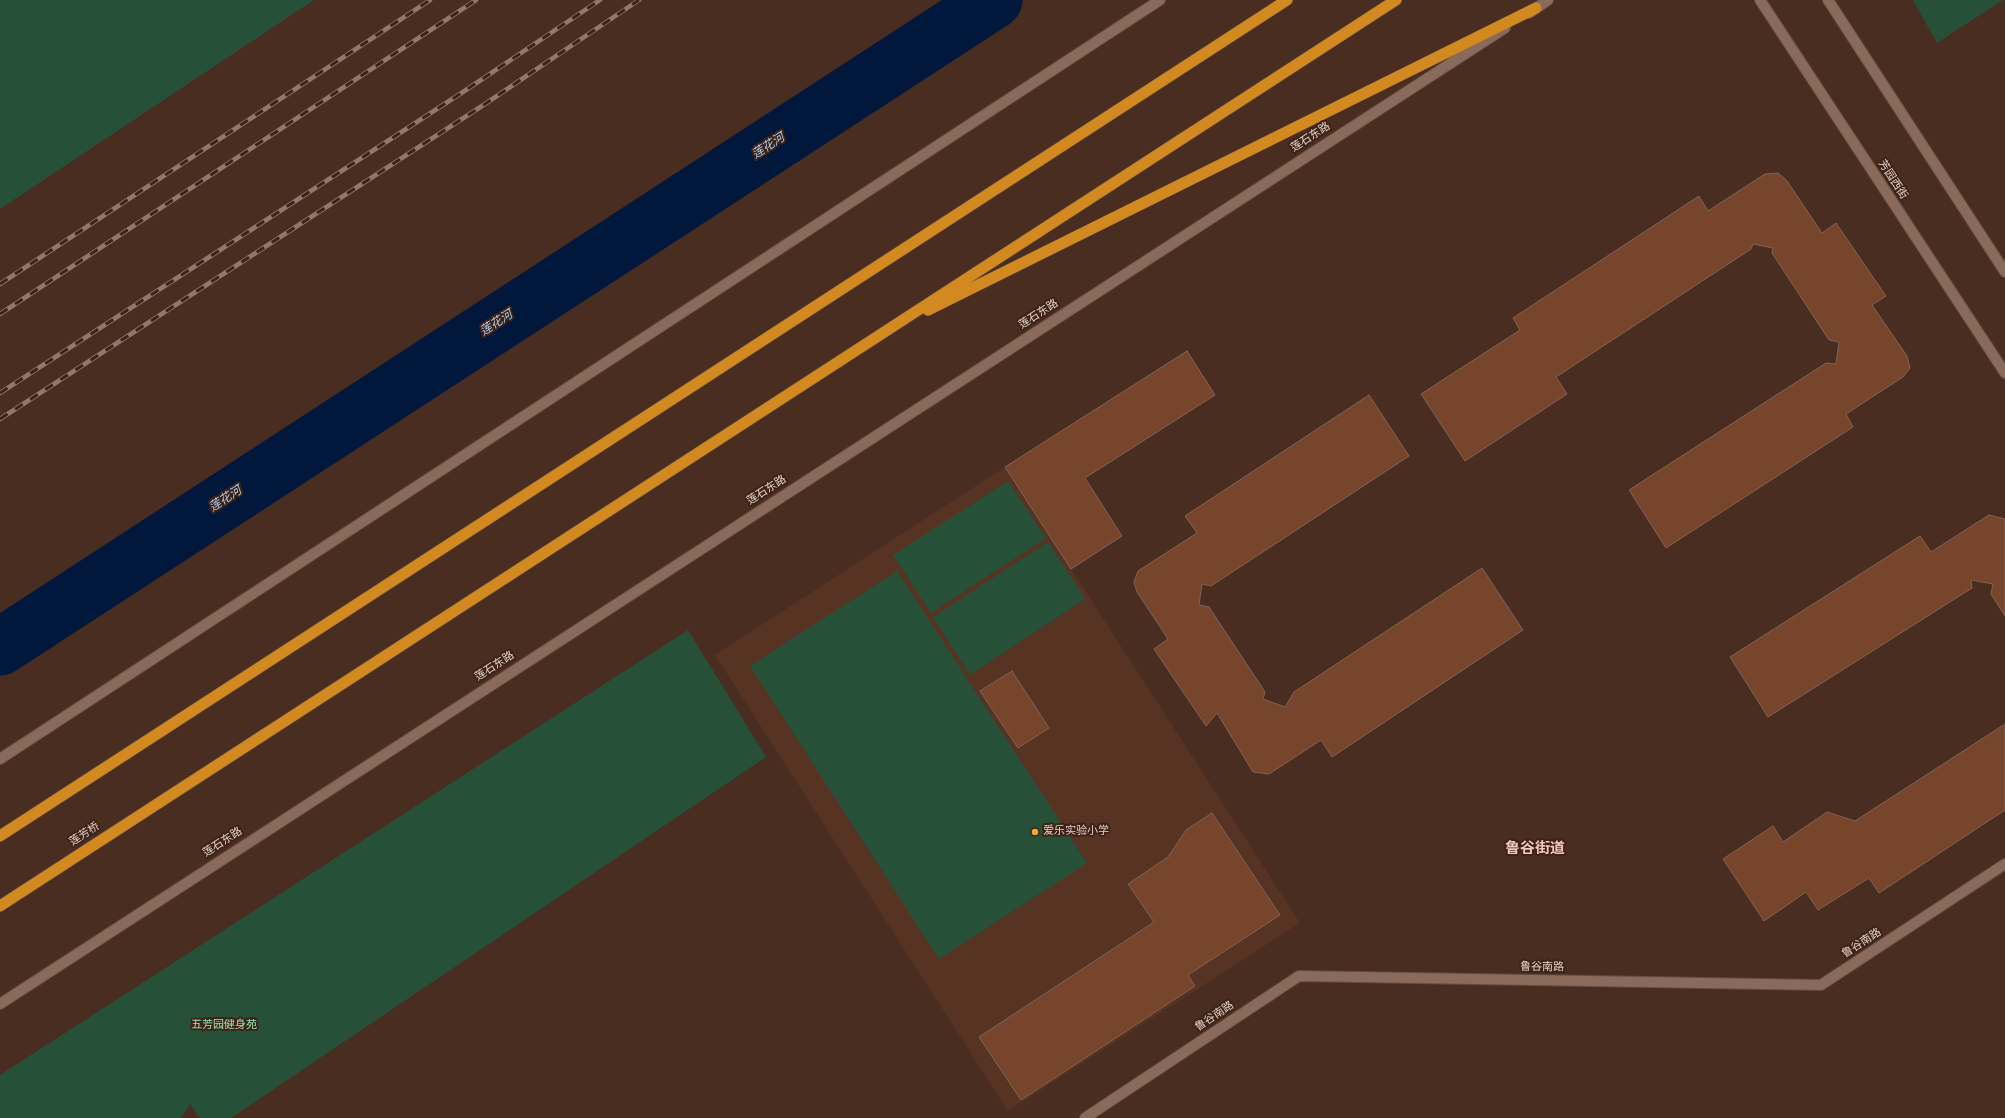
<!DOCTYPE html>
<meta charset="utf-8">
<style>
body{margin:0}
canvas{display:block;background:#492d20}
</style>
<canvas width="2005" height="1118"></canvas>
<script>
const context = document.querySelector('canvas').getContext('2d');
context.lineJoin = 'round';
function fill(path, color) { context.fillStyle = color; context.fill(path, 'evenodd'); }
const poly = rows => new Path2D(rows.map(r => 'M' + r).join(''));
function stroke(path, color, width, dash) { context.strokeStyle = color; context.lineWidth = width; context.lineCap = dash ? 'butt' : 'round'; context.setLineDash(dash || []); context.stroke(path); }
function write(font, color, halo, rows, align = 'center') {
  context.font = font + ' Overpass,"Noto Sans SC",sans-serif'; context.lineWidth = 4; context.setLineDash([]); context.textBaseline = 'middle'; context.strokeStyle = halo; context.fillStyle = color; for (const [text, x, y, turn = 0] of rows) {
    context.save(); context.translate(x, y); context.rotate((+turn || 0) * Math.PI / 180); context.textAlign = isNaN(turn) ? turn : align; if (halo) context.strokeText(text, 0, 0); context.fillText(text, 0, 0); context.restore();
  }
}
fill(poly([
 [1005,467,1300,923,1008,1111,715,655]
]), '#573323');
fill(poly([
 [0,0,314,0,0,209],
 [1913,0,2003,0,1937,43],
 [1008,481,1046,538,931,613,893,555],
 [1048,542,1085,599,970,675,933,617],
 [897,571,1087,863,939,959,750,666],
 [688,630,766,757,231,1118,200,1118,190,1104,181,1118,0,1118,0,1075]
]), '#265038');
stroke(poly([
 [0,647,994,0]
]), '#01183c', 57);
const building = poly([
 [1778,173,1787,181,1822,233,1836,223,1886,296,1872,305,1907,356,1910,368,1903,377,1846,414,1853,427,1666,548,1629,490,1826,363,1836,364,1839,342,1829,340,1772,253,1773,248,1753,244,1751,249,1556,377,1567,394,1465,461,1421,394,1520,330,1513,318,1699,196,1708,211,1765,174,1778,173],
 [1187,351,1215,395,1085,478,1122,536,1071,569,1005,467,1187,351],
 [1369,395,1409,456,1211,586,1202,584,1199,605,1209,607,1265,692,1263,699,1285,707,1294,692,1482,568,1523,630,1332,757,1321,740,1269,774,1253,772,1217,713,1206,726,1154,649,1168,639,1137,592,1134,582,1138,571,1197,533,1185,516,1369,395],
 [1989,515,2005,519,2005,616,1991,594,1993,584,1971,580,1972,588,1768,717,1730,657,1920,536,1931,552,1989,515],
 [1012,671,1049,728,1018,748,980,691,1012,671],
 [2005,724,2005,810,1879,893,1869,878,1818,910,1806,892,1764,921,1723,859,1773,826,1783,842,1827,812,1855,821,2005,724],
 [1212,813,1280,915,1188,975,1195,986,1021,1100,979,1037,1154,922,1128,884,1168,857,1186,830,1212,813]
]);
fill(building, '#76452c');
stroke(building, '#826353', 1);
const tertiary = poly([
 [1760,0,2005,373],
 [1828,0,2005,272],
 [1529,13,1548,0],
 [0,759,1160,0],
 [0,1004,1505,28],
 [1085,1118,1299,976,1821,985,2005,864]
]);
const trunk = poly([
 [928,310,1536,8],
 [0,836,1287,0],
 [0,906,1396,0]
]);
stroke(tertiary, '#644c41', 12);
stroke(trunk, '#644c41', 12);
stroke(tertiary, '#8a6a5b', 10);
stroke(trunk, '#d2891f', 11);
const rail = poly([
 [0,284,430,0],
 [0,314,476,0],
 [0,393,463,92,600,0],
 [0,419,485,104,639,0]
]);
stroke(rail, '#90786e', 4.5);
stroke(rail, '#3e2316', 3, [9]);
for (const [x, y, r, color] of [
 [1035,832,4,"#eca93a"]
]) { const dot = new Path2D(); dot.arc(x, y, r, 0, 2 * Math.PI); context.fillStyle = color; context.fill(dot); stroke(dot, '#3e2316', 1.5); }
write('11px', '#e1cfc7', '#3e2316', [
 ["莲石东路",1311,138,-33],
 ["芳园西街",1892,180,57],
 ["莲石东路",1039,315,-33],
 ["莲石东路",767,491,-33],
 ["莲石东路",495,667,-33],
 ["莲芳桥",85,835,-33],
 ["莲石东路",223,843,-33],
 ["鲁谷南路",1862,944,-33],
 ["鲁谷南路",1542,968,1],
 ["鲁谷南路",1215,1017,-34]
]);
write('11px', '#e1cfc7', '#3e2316', [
 ["爱乐实验小学",1043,832]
], 'left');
write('11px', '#94e7b5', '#3e2316', [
 ["五芳园健身苑",224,1026]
]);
write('italic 12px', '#afcaf3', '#3e2316', [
 ["莲花河",769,147,-33],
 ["莲花河",497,324,-33],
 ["莲花河",226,500,-33]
]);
write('bold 15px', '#eec9b9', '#3e2316', [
 ["鲁谷街道",1535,850]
]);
</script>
